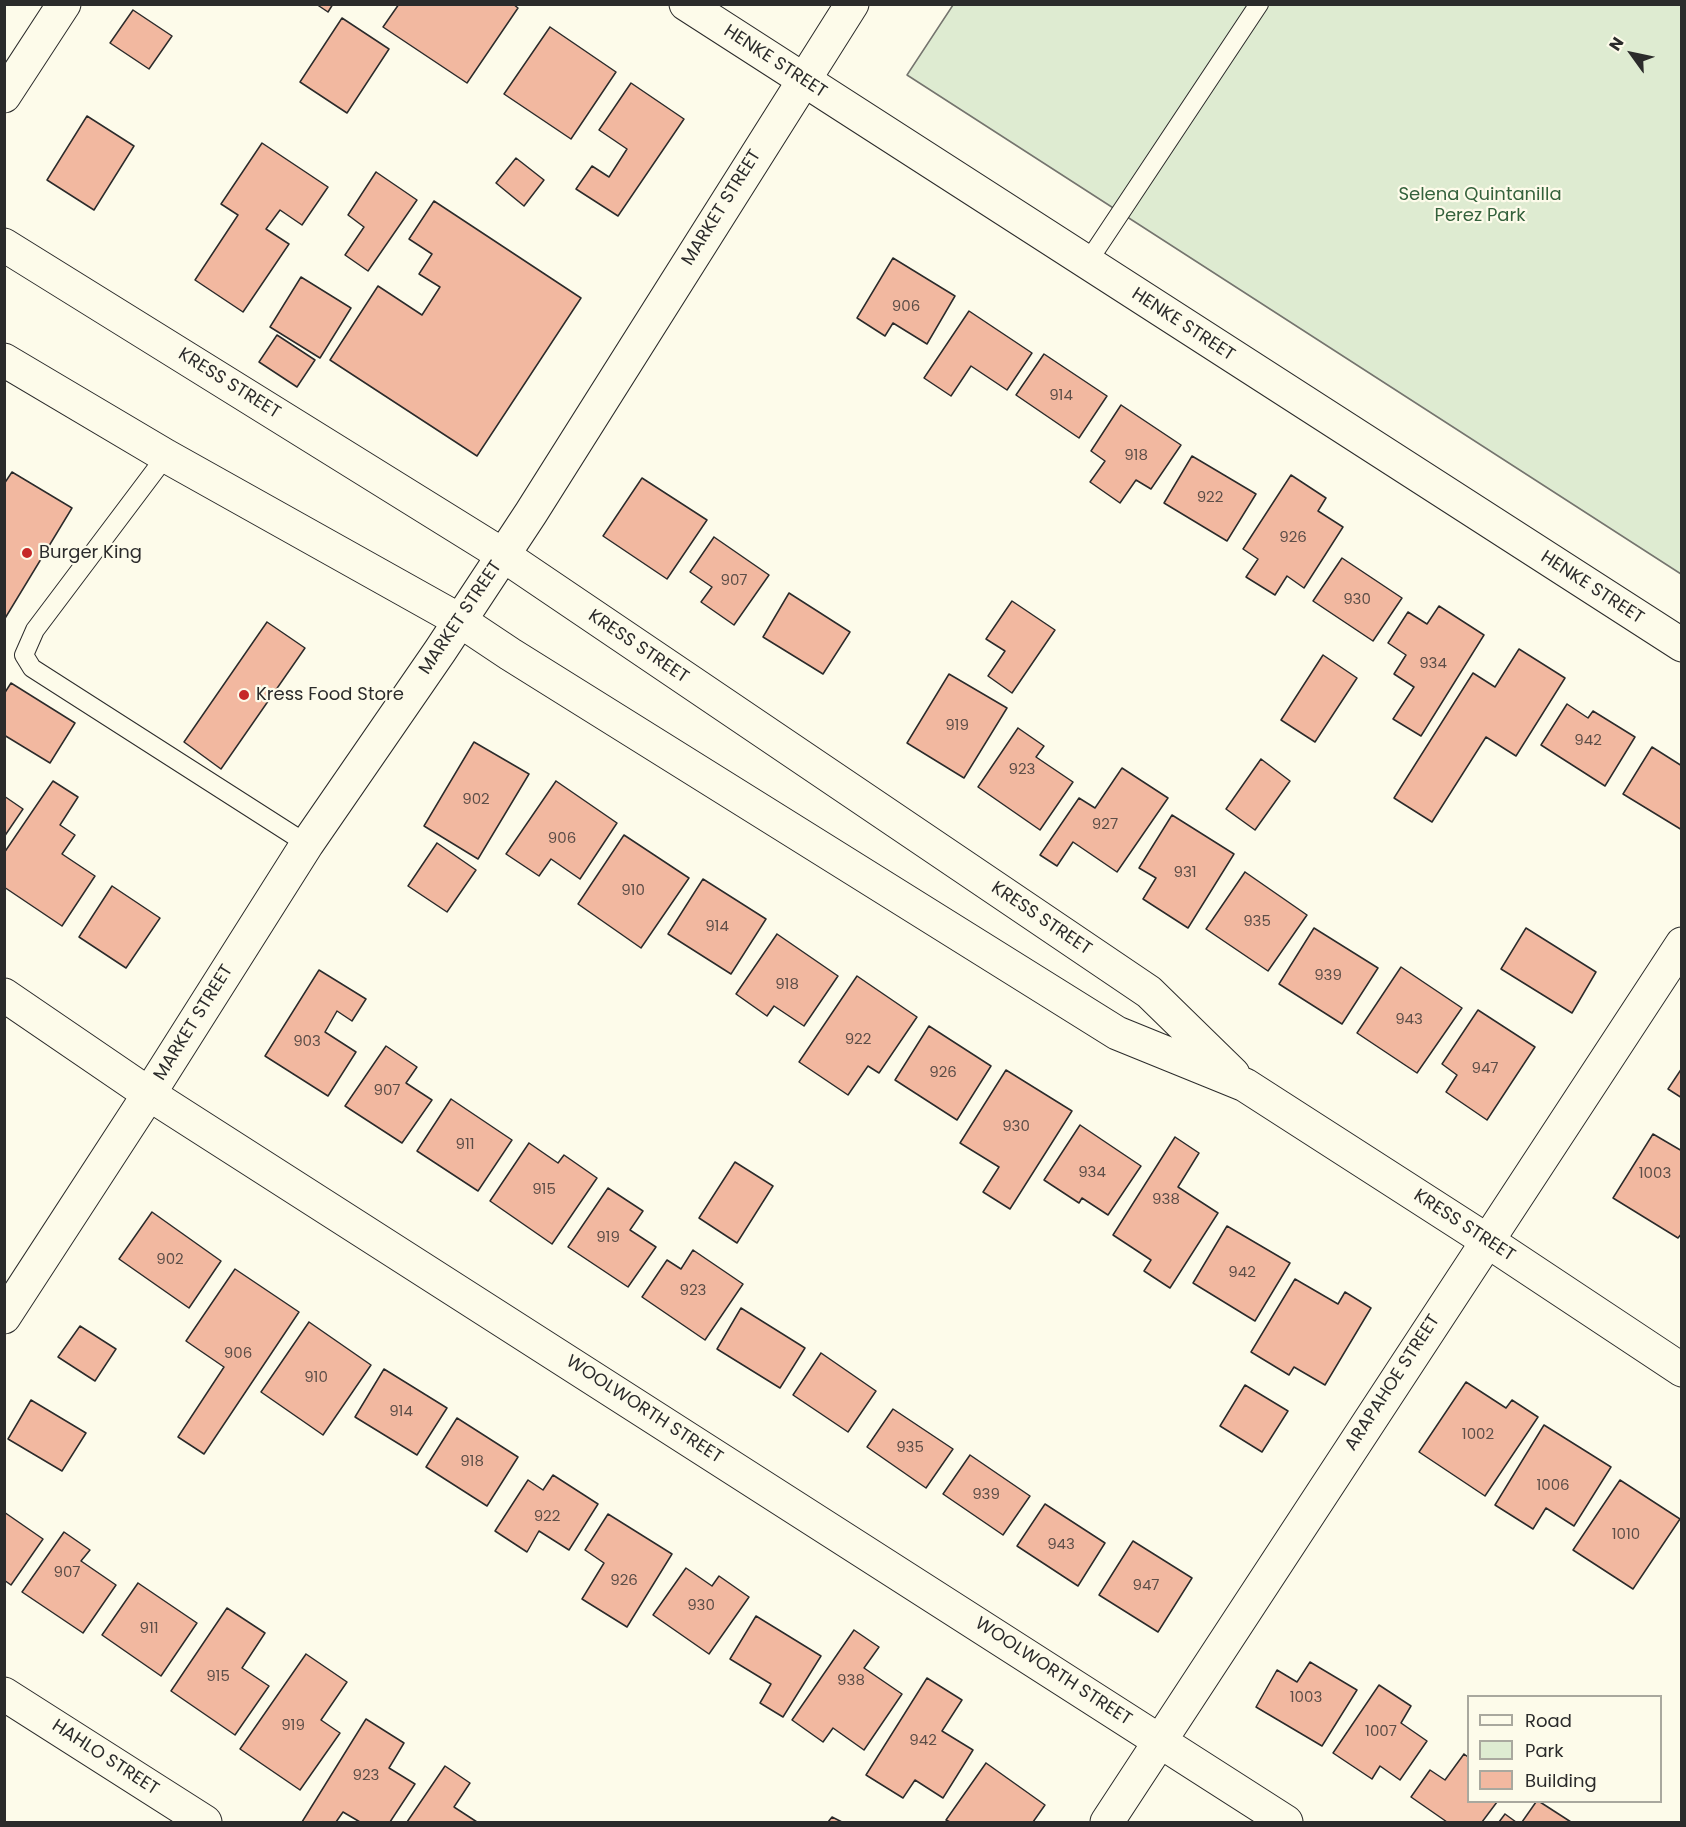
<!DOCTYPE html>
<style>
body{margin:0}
#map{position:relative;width:1686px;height:1827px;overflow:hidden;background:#fdfbea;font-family:Poppins,sans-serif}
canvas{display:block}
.frame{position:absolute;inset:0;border:6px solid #2b2b2b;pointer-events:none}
.legend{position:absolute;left:1467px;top:1695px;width:195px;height:108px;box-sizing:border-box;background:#fdfbea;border:2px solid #a9a89e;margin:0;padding:8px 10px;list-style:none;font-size:18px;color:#2b2b2b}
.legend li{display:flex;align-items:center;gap:12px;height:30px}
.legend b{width:30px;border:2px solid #a9a89e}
.north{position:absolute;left:1602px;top:24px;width:60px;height:60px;-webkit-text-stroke:4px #fdfbea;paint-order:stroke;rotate:303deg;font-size:16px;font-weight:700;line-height:24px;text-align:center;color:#2b2b2b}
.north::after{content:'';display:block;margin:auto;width:21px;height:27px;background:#2b2b2b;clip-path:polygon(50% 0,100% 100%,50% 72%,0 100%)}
</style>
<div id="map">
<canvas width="1686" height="1827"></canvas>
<div class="frame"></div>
<ul class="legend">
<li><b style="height:8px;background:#fdfbea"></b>Road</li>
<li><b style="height:16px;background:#deebd1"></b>Park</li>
<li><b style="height:16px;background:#f2b8a0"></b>Building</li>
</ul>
<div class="north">N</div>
</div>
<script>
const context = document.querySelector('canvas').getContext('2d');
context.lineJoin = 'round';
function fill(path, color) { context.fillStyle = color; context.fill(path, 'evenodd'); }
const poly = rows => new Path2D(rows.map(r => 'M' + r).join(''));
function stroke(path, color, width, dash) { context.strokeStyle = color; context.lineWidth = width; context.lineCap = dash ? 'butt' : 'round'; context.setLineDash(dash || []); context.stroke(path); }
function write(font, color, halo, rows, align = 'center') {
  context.font = font + ' Poppins,sans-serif'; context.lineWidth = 4.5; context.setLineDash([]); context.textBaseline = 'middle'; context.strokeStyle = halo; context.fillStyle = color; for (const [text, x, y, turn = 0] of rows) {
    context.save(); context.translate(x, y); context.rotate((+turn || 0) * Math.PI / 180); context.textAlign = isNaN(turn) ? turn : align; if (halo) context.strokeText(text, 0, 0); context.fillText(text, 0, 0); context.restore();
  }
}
const green = poly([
 [953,5,1681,5,1681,574,907,75,953,5]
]);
fill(green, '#deebd1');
stroke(green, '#74746e', 1.5);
const building = poly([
 [316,4,333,4,328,12,316,4],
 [399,4,513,4,518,8,467,83,383,27,399,4],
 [133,10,172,36,149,69,110,43,133,10],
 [342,18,389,49,347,113,300,82,342,18],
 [550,27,616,72,571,139,504,94,550,27],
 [631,83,684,119,618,216,576,189,592,166,609,177,627,149,599,130,631,83],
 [87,116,134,146,94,210,47,180,87,116],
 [262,143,328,187,302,225,280,210,266,229,289,244,243,312,195,280,238,215,221,204,262,143],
 [516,158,544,180,524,206,496,183,516,158],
 [376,172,417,200,368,271,345,255,364,227,348,215,376,172],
 [434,201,581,298,477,456,330,360,378,286,422,315,440,287,419,274,432,254,409,239,434,201],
 [893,258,955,296,927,344,893,323,885,336,857,318,893,258],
 [301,277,351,308,320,358,270,327,301,277],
 [969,311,1032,353,1007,390,971,366,951,396,924,378,969,311],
 [277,335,315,360,297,387,259,362,277,335],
 [1044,354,1107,396,1079,438,1016,395,1044,354],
 [1121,405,1181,445,1151,489,1136,480,1120,503,1090,482,1105,461,1091,451,1121,405],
 [1192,456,1256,494,1227,541,1164,503,1192,456],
 [12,472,72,508,4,620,4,484,12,472],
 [1291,475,1326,498,1318,511,1343,527,1304,588,1287,576,1275,595,1246,577,1258,559,1243,549,1291,475],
 [642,478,707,520,667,579,603,536,642,478],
 [714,537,769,575,734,625,701,602,712,587,690,572,714,537],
 [1342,558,1402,598,1373,641,1313,601,1342,558],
 [789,593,850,632,823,674,763,637,789,593],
 [1012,601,1055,630,1012,693,988,676,1005,651,986,639,1012,601],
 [1439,606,1484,635,1421,736,1393,719,1414,687,1394,674,1406,655,1388,643,1408,612,1427,624,1439,606],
 [267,622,305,648,221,769,184,742,267,622],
 [1519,649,1565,678,1516,756,1486,737,1432,822,1394,798,1473,673,1495,687,1519,649],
 [1323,655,1357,678,1315,742,1281,720,1323,655],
 [949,674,1007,708,964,778,907,743,949,674],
 [11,683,75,723,50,763,4,735,4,694,11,683],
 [1567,704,1588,718,1593,711,1635,737,1605,786,1541,745,1567,704],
 [1018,728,1044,746,1036,757,1073,782,1040,830,978,787,1018,728],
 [474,742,529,774,478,859,424,826,474,742],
 [1652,747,1682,766,1682,830,1623,794,1652,747],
 [1261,759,1290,781,1255,830,1226,809,1261,759],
 [1122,768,1168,798,1117,872,1073,842,1057,866,1040,855,1079,798,1095,808,1122,768],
 [53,781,78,797,60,825,75,835,62,854,95,876,62,926,4,887,4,853,53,781],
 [556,781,617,823,580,879,551,859,539,876,506,854,556,781],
 [4,796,23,809,4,837,4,796],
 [1172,815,1234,854,1188,928,1143,899,1156,878,1139,868,1172,815],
 [624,835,689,878,641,948,578,904,624,835],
 [437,843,476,870,447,912,408,886,437,843],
 [1245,872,1307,915,1268,971,1206,929,1245,872],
 [703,879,766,919,731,974,668,934,703,879],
 [112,886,160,918,126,968,79,937,112,886],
 [1314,928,1378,968,1342,1024,1279,984,1314,928],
 [1526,928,1596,972,1572,1013,1501,969,1526,928],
 [777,934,838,976,804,1026,774,1006,767,1016,736,994,777,934],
 [1401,967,1462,1008,1417,1073,1357,1033,1401,967],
 [319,970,366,999,352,1021,337,1011,325,1032,356,1052,328,1096,265,1056,319,970],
 [857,976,917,1017,879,1073,868,1066,848,1095,799,1062,857,976],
 [1478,1010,1535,1047,1487,1120,1446,1092,1457,1075,1442,1064,1478,1010],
 [929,1026,991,1066,957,1120,895,1080,929,1026],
 [386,1046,417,1067,406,1083,432,1100,402,1143,345,1106,386,1046],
 [1682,1068,1682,1098,1668,1089,1682,1068],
 [1006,1070,1072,1111,1010,1209,983,1192,999,1167,960,1143,1006,1070],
 [451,1099,512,1140,478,1191,417,1151,451,1099],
 [1080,1125,1141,1166,1108,1215,1082,1198,1079,1203,1044,1180,1080,1125],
 [1653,1134,1682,1151,1682,1233,1678,1238,1613,1198,1653,1134],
 [1175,1137,1199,1153,1178,1187,1218,1213,1170,1288,1144,1271,1151,1260,1113,1235,1175,1137],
 [529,1143,558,1163,564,1155,597,1178,552,1244,490,1201,529,1143],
 [735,1162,773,1186,737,1243,699,1218,735,1162],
 [608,1188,643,1211,630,1230,656,1247,628,1287,568,1247,608,1188],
 [152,1212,221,1261,189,1308,119,1259,152,1212],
 [1227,1226,1290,1263,1255,1321,1193,1283,1227,1226],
 [693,1250,743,1284,705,1340,642,1297,667,1260,681,1269,693,1250],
 [235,1269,299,1312,204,1454,178,1437,224,1367,186,1341,235,1269],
 [1295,1279,1338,1304,1345,1292,1371,1308,1325,1385,1294,1367,1289,1375,1251,1352,1295,1279],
 [741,1308,805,1348,780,1388,717,1349,741,1308],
 [309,1322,371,1365,323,1435,261,1392,309,1322],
 [80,1326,116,1349,95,1381,58,1357,80,1326],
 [821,1353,876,1391,848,1432,793,1395,821,1353],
 [384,1369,447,1408,417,1455,355,1417,384,1369],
 [1466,1382,1506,1408,1512,1400,1538,1417,1485,1496,1419,1452,1466,1382],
 [1245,1385,1288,1411,1262,1452,1220,1426,1245,1385],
 [31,1400,86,1433,62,1471,8,1439,31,1400],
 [893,1409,953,1449,926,1488,867,1447,893,1409],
 [457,1418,518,1457,487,1506,426,1467,457,1418],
 [1544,1425,1611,1467,1574,1526,1546,1508,1533,1529,1495,1505,1544,1425],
 [970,1455,1030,1496,1003,1535,943,1494,970,1455],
 [553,1475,598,1504,569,1550,539,1531,527,1552,495,1531,528,1480,543,1490,553,1475],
 [1620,1480,1680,1519,1633,1589,1573,1550,1620,1480],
 [1045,1504,1105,1543,1078,1586,1017,1546,1045,1504],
 [4,1512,43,1539,11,1585,4,1580,4,1512],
 [608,1514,672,1554,627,1627,582,1599,604,1563,585,1550,608,1514],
 [64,1532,90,1550,81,1561,116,1585,83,1633,22,1592,64,1532],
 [1133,1541,1192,1578,1158,1632,1099,1595,1133,1541],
 [686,1568,712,1586,719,1576,749,1597,709,1654,653,1615,686,1568],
 [138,1583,197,1623,161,1676,102,1635,138,1583],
 [227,1608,265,1633,242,1668,269,1686,235,1735,171,1691,227,1608],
 [756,1616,821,1656,783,1717,760,1703,771,1684,730,1659,756,1616],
 [854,1630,879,1647,864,1668,902,1694,864,1750,833,1728,823,1742,792,1720,854,1630],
 [306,1654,347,1682,321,1720,340,1733,300,1790,240,1749,306,1654],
 [1310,1662,1357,1690,1322,1746,1256,1707,1277,1670,1297,1682,1310,1662],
 [927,1678,962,1700,942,1731,973,1750,943,1798,915,1780,903,1798,866,1775,927,1678],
 [1379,1685,1411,1706,1401,1723,1427,1741,1400,1780,1380,1766,1372,1779,1333,1753,1379,1685],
 [366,1719,404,1743,389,1768,415,1784,390,1822,360,1822,343,1812,336,1822,302,1822,366,1719],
 [1464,1754,1468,1757,1468,1802,1497,1802,1482,1822,1447,1822,1411,1797,1430,1770,1445,1780,1464,1754],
 [986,1763,1045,1805,1033,1822,950,1822,946,1820,986,1763],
 [445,1766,470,1783,454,1807,477,1822,407,1822,445,1766],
 [1536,1802,1540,1802,1571,1822,1522,1822,1536,1802],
 [1505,1814,1516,1822,1499,1822,1505,1814],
 [832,1817,842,1822,828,1822,832,1817]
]);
fill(building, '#f2b8a0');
stroke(building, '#2b2b2b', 1.5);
const lane = poly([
 [1087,263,1259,4],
 [166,456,35,630,24,655,32,668,307,844]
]);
const street = poly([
 [686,4,1682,645],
 [4,995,149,1094,1286,1822],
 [4,1694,205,1822],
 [1107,1822,1682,944]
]);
const secondary = poly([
 [4,96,64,4],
 [4,245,503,555,1149,992,1233,1074],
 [4,360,166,456,459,620,510,654,1117,1033,1245,1085,1486,1240,1682,1370],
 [4,1317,149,1094,307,844,440,651,531,513,852,4]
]);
stroke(lane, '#2b2b2b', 20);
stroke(street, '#2b2b2b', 35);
stroke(secondary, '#2b2b2b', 35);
stroke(lane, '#fdfbea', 18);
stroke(street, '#fdfbea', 33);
stroke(secondary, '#fdfbea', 33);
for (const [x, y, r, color] of [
 [27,553,6,"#c62828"],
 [244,695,6,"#c62828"]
]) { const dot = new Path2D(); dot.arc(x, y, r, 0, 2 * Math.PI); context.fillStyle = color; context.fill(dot); stroke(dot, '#fdfbea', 2); }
write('15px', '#5d4e48', null, [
 ["906",906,307],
 ["914",1061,396],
 ["918",1136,456],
 ["922",1210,498],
 ["926",1293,538],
 ["907",734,581],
 ["930",1357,600],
 ["934",1433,664],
 ["919",957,726],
 ["942",1588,741],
 ["923",1022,770],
 ["902",476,800],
 ["927",1105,825],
 ["906",562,839],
 ["931",1185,873],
 ["910",633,891],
 ["935",1257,922],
 ["914",717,927],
 ["939",1328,976],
 ["918",787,985],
 ["943",1409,1020],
 ["922",858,1040],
 ["903",307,1042],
 ["947",1485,1069],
 ["926",943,1073],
 ["907",387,1091],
 ["930",1016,1127],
 ["911",465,1145],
 ["934",1092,1173],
 ["1003",1655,1174],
 ["915",544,1190],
 ["938",1166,1200],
 ["919",608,1238],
 ["902",170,1260],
 ["942",1242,1273],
 ["923",693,1291],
 ["906",238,1354],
 ["910",316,1378],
 ["914",401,1412],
 ["1002",1478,1435],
 ["935",910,1448],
 ["918",472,1462],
 ["1006",1553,1486],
 ["939",986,1495],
 ["922",547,1517],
 ["1010",1626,1535],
 ["943",1061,1545],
 ["907",67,1573],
 ["926",624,1581],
 ["947",1146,1586],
 ["930",701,1606],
 ["911",149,1629],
 ["915",218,1677],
 ["938",851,1681],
 ["1003",1306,1698],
 ["919",293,1726],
 ["1007",1381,1732],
 ["942",923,1741],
 ["923",366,1776]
]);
write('18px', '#2b2b2b', '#fdfbea', [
 ["HENKE STREET",775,62,33],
 ["MARKET STREET",722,208,-58],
 ["HENKE STREET",1183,325,33],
 ["KRESS STREET",229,384,32],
 ["HENKE STREET",1592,588,33],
 ["MARKET STREET",461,618,-56],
 ["KRESS STREET",638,647,34],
 ["KRESS STREET",1041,919,34],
 ["MARKET STREET",194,1023,-58],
 ["KRESS STREET",1464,1226,33],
 ["ARAPAHOE STREET",1393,1383,-57],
 ["WOOLWORTH STREET",644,1410,33],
 ["WOOLWORTH STREET",1053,1672,33],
 ["HAHLO STREET",105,1758,33]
]);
write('18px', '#34623c', '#fdfbea', [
 ["Selena Quintanilla",1480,195],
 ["Perez Park",1480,216]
]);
write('18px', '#2b2b2b', '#fdfbea', [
 ["Burger King",39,553],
 ["Kress Food Store",256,695]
], 'left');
</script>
